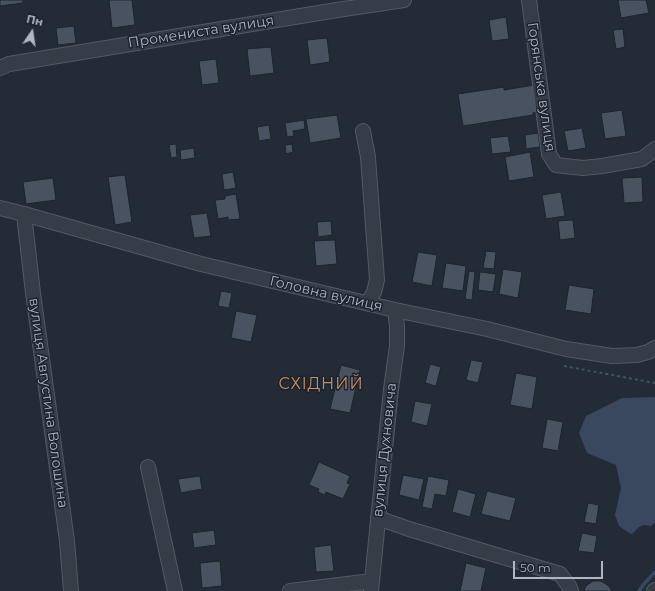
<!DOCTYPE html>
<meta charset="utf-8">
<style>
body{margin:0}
#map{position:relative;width:655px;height:591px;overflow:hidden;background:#222b36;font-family:Montserrat,sans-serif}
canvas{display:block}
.north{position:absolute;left:12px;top:12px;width:40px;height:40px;-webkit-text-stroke:3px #1b222b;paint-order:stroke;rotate:13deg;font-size:11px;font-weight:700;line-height:16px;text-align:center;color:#b0b7c3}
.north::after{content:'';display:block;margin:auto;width:14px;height:18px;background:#b0b7c3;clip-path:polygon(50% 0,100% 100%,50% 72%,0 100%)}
.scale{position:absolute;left:513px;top:561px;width:90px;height:18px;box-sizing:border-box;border:2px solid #b0b7c3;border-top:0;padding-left:5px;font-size:12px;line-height:14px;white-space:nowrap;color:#b0b7c3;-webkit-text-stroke:3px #1b222b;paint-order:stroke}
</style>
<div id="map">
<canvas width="655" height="591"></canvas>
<div class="north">Пн</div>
<div class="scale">50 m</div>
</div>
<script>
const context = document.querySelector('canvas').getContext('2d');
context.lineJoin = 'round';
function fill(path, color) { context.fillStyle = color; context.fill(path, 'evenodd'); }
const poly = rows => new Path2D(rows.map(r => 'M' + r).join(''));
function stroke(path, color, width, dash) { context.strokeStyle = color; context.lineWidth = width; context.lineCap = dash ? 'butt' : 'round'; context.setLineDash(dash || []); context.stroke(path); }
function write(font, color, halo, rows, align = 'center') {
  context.font = font + ' Montserrat,sans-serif'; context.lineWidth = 3; context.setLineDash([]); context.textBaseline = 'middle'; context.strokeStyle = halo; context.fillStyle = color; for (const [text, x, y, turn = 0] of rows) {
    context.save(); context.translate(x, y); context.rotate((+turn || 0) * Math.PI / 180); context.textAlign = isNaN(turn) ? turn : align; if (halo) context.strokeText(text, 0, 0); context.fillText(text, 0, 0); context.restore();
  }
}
fill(poly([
 [655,397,655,522,651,526,644,525,639,527,632,534,629,533,619,526,615,515,621,488,616,465,587,453,579,433,586,416,622,398]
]), '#39485e');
stroke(poly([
 [639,591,644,584,655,572]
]), '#39485e', 3.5);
const building = poly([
 [0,0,23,0,23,3,0,6,0,0],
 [109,0,132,0,135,25,112,28,109,0],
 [618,0,646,0,649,13,621,18,618,0],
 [506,17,509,39,492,41,489,20,506,17],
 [74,26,76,43,58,45,56,28,74,26],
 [623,29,625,47,616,49,613,30,623,29],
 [327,38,330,62,310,65,307,40,327,38],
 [271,47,274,73,250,76,247,49,271,47],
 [216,59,219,83,202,85,199,61,216,59],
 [534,85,538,112,533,113,533,115,463,126,458,94,504,87,504,90,534,85],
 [622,110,626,136,605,139,601,113,622,110],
 [337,115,341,138,310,143,306,119,337,115],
 [304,120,305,129,293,131,294,136,287,137,285,123,304,120],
 [269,125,271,139,259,141,257,127,269,125],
 [582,128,586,148,568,151,564,131,582,128],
 [538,133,540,147,526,149,525,135,538,133],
 [508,136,511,152,492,154,490,138,508,136],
 [176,144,177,157,171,158,169,145,176,144],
 [292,144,293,152,286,154,285,145,292,144],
 [194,148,195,158,181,160,180,150,194,148],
 [530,152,534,177,509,181,505,157,530,152],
 [233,172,236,188,224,190,222,174,233,172],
 [125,175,132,222,115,225,108,177,125,175],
 [642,177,643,202,624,203,622,178,642,177],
 [53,178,56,200,26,204,23,182,53,178],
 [561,192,565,216,546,219,542,195,561,192],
 [236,194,240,219,228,220,228,217,218,219,215,200,225,199,225,196,236,194],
 [207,213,211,236,194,238,190,215,207,213],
 [573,220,575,238,560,240,558,221,573,220],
 [331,221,332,235,318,237,317,222,331,221],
 [335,240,337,264,316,266,314,241,335,240],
 [486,251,496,252,494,269,483,268,486,251],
 [418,252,437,255,432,286,412,282,418,252],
 [446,263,466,266,463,291,442,288,446,263],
 [503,269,522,272,518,298,499,294,503,269],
 [469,271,475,272,472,300,465,299,469,271],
 [480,272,496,274,493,292,478,290,480,272],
 [569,285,594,289,591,314,565,310,569,285],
 [221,291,232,293,229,308,218,306,221,291],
 [236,311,257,315,251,342,231,338,236,311],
 [471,360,483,362,478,383,466,380,471,360],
 [430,364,441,367,436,386,425,383,430,364],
 [341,365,360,370,350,413,330,409,341,365],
 [516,373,537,377,532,409,510,405,516,373],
 [415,401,432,404,427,426,411,422,415,401],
 [547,419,563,422,558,451,542,448,547,419],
 [319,462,350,476,347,483,350,484,343,499,326,492,325,495,318,492,319,489,309,485,319,462],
 [403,475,424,479,419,500,399,495,403,475],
 [200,476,202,489,181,493,178,479,200,476],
 [428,476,449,480,446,496,435,494,432,509,422,507,428,476],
 [458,489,476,494,470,517,452,512,458,489],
 [487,491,516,498,510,521,481,514,487,491],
 [588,503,599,505,596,524,584,522,588,503],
 [214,530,216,545,194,548,192,533,214,530],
 [582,533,597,536,594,553,578,551,582,533],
 [331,545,334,571,316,572,314,547,331,545],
 [220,561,222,586,202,588,200,563,220,561],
 [466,563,486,568,481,591,460,591,466,563],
 [593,581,601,581,609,586,612,591,584,591,586,586,593,581]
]);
fill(building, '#495260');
stroke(building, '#1d242d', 1);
const minor = poly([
 [529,0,549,154,556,165,583,168,602,166,642,159,655,149],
 [0,68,9,64,337,10,404,0],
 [363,131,368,157,377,280,374,292,368,303],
 [0,208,24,214,201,264,395,310,487,329,566,349,612,356,637,355,648,352,655,348],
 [24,214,33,293,67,541,71,591],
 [148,467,175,591],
 [378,518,409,529,560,574,569,586,571,591],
 [290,591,372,581],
 [371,591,391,389,397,346,397,326,395,310],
 [654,591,655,590]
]);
stroke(minor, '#535a64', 16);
stroke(poly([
 [564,366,655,383]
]), '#445457', 2, [3, 3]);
stroke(minor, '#363d47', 14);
write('14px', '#b0b7c3', '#1b222b', [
 ["Промениста вулиця",201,32,-9],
 ["Горянська вулиця",541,87,82],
 ["Головна вулиця",326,294,13],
 ["вулиця Августина Волошина",48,403,82],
 ["вулиця Духновича",385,450,-84]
]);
context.letterSpacing = '1px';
write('16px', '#c99165', '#1b222b', [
 ["СХІДНИЙ",321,384]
]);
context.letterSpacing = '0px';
</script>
